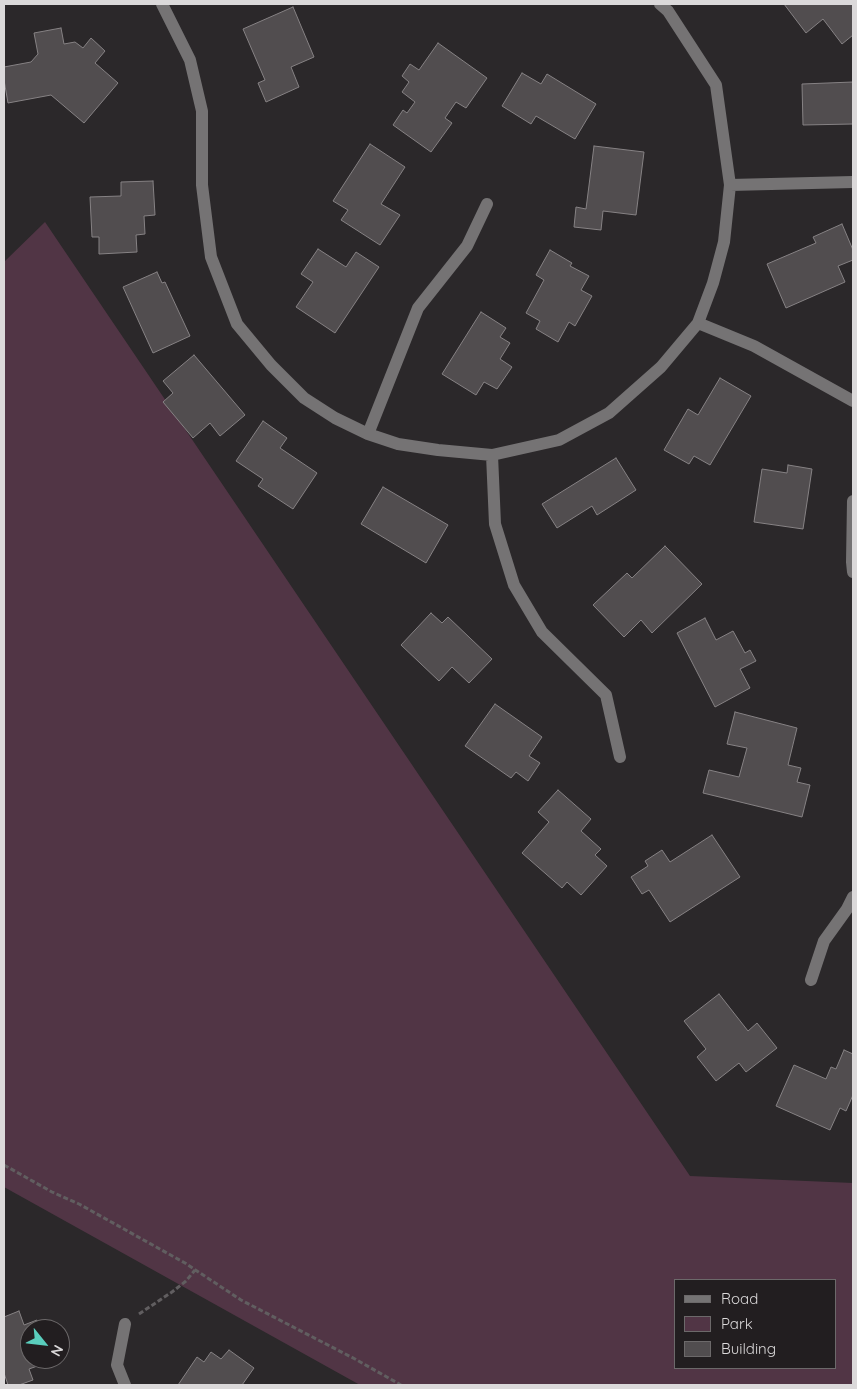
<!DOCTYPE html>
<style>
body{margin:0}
#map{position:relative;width:857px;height:1389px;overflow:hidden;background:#2b282a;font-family:Quicksand,sans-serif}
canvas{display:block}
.frame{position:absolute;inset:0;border:5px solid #dbd9da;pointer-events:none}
.legend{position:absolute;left:674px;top:1279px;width:162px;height:90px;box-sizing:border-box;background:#221e20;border:1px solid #6c696a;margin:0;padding:6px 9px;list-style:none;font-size:15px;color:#dbd9da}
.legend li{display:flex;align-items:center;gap:10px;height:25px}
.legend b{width:25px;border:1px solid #6c696a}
.north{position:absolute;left:20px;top:1319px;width:50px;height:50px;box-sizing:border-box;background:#221e20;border:1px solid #6c696a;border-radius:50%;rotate:119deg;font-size:14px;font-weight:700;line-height:20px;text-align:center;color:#dbd9da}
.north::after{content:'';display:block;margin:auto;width:18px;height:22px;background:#5acebd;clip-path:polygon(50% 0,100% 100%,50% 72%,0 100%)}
</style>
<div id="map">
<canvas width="857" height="1389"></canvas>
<div class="frame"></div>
<ul class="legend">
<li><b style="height:6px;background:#757374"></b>Road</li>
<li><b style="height:14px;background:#513545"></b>Park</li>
<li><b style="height:14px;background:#514d4f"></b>Building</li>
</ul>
<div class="north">N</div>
</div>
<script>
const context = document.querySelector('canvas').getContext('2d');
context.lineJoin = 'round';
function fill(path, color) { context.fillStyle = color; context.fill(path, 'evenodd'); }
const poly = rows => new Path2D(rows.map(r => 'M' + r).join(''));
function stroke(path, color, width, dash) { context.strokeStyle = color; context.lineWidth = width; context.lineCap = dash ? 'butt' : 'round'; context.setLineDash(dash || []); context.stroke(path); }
fill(poly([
 [45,222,690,1176,853,1183,853,1385,360,1385,4,1187,4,262],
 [676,1280,836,1280,836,1368,676,1368]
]), '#513545');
const building = poly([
 [784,4,853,4,853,35,842,44,823,19,806,33,784,4],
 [293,7,314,57,291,67,299,87,266,102,258,83,265,80,243,29,293,7],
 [61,28,64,44,75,42,83,48,91,38,105,51,95,63,118,83,84,123,51,95,8,103,4,80,4,67,31,62,38,54,34,33,61,28],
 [438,43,487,78,466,108,456,102,445,118,452,123,431,152,393,125,403,110,407,113,415,102,402,92,409,82,402,76,410,64,419,70,438,43],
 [522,73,541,84,547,74,596,104,575,139,536,116,531,124,502,106,522,73],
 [853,82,853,124,803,125,802,84,853,82],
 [370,144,405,167,381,204,400,215,380,245,341,220,348,210,333,201,370,144],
 [594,146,644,152,636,215,603,211,601,230,574,227,576,207,586,209,594,146],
 [153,181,155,215,144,216,145,234,136,235,137,252,99,254,99,237,92,237,90,197,121,196,121,182,153,181],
 [842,224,853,250,853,260,838,266,845,282,786,308,767,264,816,243,813,237,842,224],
 [318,249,346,267,356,252,379,267,335,333,296,307,313,282,301,274,318,249],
 [550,250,572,263,570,266,589,276,581,290,592,296,575,326,569,322,558,342,536,329,540,321,526,313,544,280,536,275,550,250],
 [157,272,162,283,165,282,190,336,153,353,123,287,157,272],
 [481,312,506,328,500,337,510,343,500,359,512,367,497,389,484,382,476,395,442,374,481,312],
 [194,355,245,415,220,436,210,423,193,438,163,402,173,393,163,381,194,355],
 [720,378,751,396,710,465,694,456,689,464,664,450,688,409,698,415,720,378],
 [263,421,287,438,280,448,317,473,293,509,258,486,263,479,236,461,263,421],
 [616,458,636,490,597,515,592,506,557,528,542,504,616,458],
 [788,465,812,469,803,529,754,522,762,469,787,473,788,465],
 [383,487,448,525,426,563,361,524,383,487],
 [665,546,702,584,652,633,641,620,624,637,593,605,627,573,632,578,665,546],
 [431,613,442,623,448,617,492,659,469,683,452,667,439,681,401,645,431,613],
 [705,618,716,640,733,631,745,653,750,650,756,661,740,669,750,688,715,707,677,633,705,618],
 [495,704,542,737,529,756,540,763,528,781,516,772,511,778,465,746,495,704],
 [735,712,797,728,788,765,801,768,797,782,810,785,802,817,703,793,709,770,739,777,747,748,727,744,735,712],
 [558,790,591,819,581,831,601,849,595,855,607,866,581,895,567,882,562,888,522,853,549,822,538,812,558,790],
 [712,835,740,877,670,922,649,890,642,894,631,877,648,866,645,861,662,850,670,862,712,835],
 [719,994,748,1031,757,1023,777,1048,746,1072,739,1063,716,1081,697,1057,706,1049,684,1021,719,994],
 [844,1050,853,1054,853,1095,846,1111,840,1108,830,1130,776,1106,794,1065,826,1079,831,1067,836,1069,844,1050],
 [19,1311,24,1325,37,1320,40,1329,30,1329,30,1359,54,1360,29,1369,33,1380,19,1385,8,1385,4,1373,4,1317,19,1311],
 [229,1350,254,1368,242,1385,178,1385,197,1357,204,1362,211,1352,221,1359,229,1350]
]);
fill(building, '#514d4f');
stroke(building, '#868284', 1);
stroke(poly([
 [4,1165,52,1192,79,1204,149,1243,185,1263,241,1300,355,1359,401,1385],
 [139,1314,172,1292,186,1281,195,1270]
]), '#615e60', 3, [5, 2.5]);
stroke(poly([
 [162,4,190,60,202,111,202,185,211,257,237,324,271,365,304,398,335,418,368,434,398,444,438,450,492,455,559,440,609,413,661,367,698,323,713,283,724,242,730,185,716,85,668,11,660,4],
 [730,185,853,182],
 [698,323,754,346,853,401],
 [368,434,418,308,467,246,487,204],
 [492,455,495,524,514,585,542,632,606,695,620,757],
 [853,501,852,562,853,572],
 [811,980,824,941,847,909,853,897],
 [125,1324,117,1365,125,1385]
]), '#757374', 12);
</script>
